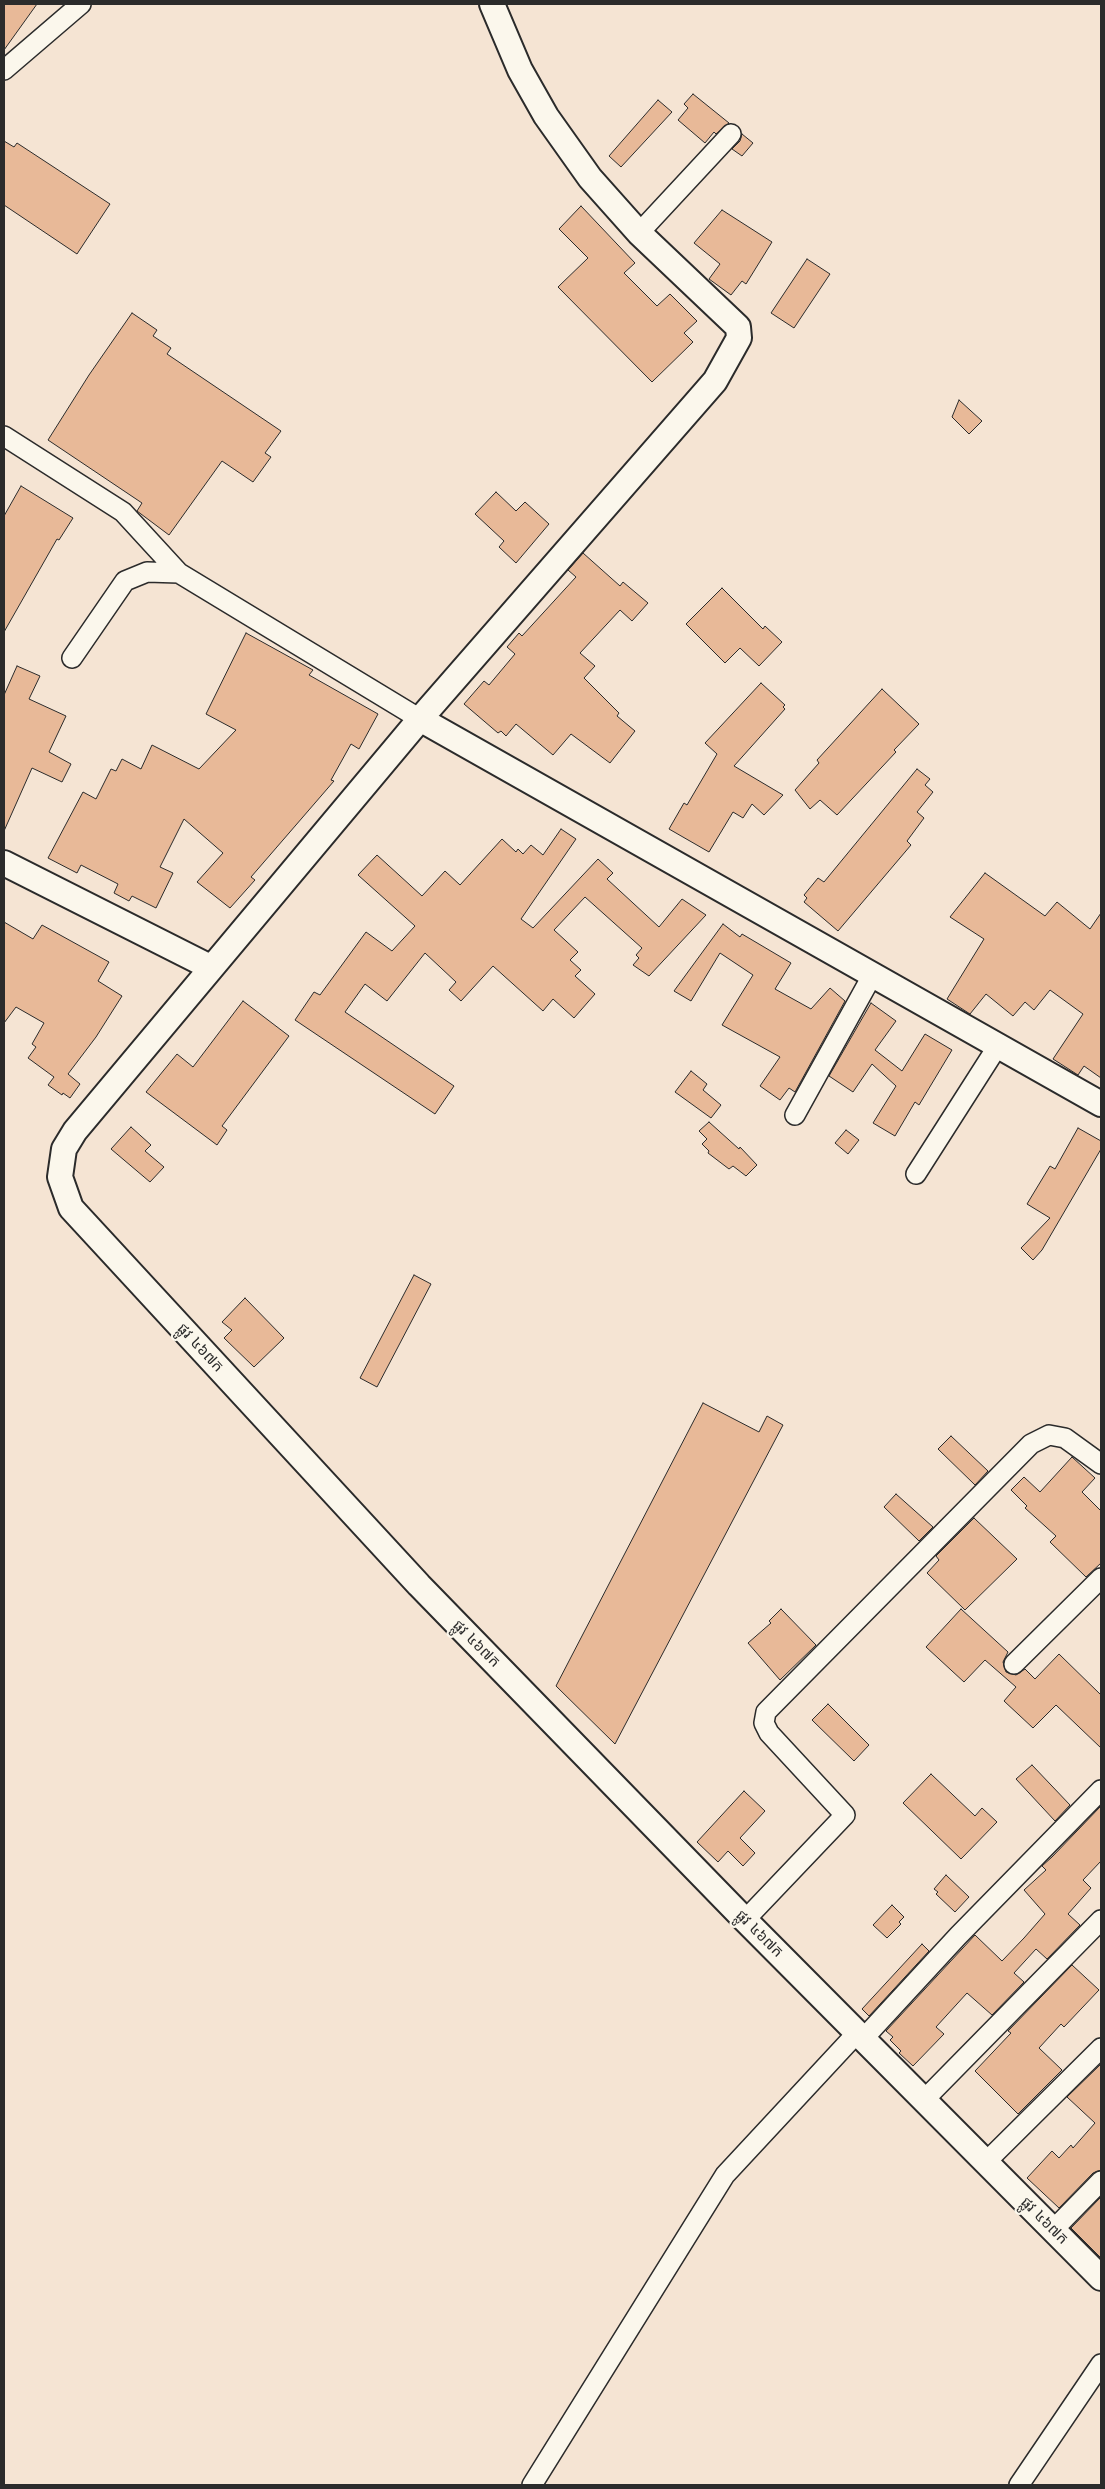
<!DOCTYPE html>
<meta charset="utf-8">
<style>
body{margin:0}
#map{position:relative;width:1105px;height:2489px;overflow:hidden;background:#f5e4d3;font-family:"Comic Neue",sans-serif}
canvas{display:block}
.frame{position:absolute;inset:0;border:5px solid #2b2b2b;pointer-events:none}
</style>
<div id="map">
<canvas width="1105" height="2489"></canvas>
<div class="frame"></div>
</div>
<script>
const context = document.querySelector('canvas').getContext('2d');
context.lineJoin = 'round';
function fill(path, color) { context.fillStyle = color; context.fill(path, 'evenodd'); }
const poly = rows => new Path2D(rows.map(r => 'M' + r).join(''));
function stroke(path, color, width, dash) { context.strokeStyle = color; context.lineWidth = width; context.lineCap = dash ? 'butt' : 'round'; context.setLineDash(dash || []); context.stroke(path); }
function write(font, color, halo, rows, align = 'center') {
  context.font = font + ' "Comic Neue","Noto Sans Khmer",sans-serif'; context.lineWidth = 4.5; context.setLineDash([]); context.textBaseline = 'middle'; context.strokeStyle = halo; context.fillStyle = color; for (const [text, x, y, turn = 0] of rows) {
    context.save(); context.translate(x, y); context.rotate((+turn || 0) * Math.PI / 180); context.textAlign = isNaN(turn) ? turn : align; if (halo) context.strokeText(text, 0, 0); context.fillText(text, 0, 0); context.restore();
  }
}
const building = poly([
 [4,4,37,4,4,50,4,4],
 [693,94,729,123,716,134,714,132,705,143,678,120,688,108,684,104,693,94],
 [658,100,672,112,621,167,609,156,658,100],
 [742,134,753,143,742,156,732,149,740,141,742,134],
 [4,141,14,147,17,143,110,204,77,254,4,205,4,141],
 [581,206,635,263,624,273,657,306,670,294,697,321,684,333,693,342,652,382,558,287,588,258,559,229,581,206],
 [722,210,772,242,746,284,742,281,731,295,709,279,720,264,694,243,722,210],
 [807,259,830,274,794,328,771,313,807,259],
 [132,313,157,330,153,336,171,348,167,354,281,431,265,453,271,457,253,482,222,461,169,535,137,511,142,503,48,440,89,375,132,313],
 [959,400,982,421,969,434,952,417,959,400],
 [21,486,73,518,59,540,57,539,4,632,4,516,21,486],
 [496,492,516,511,525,502,549,524,516,563,499,547,504,541,475,514,496,492],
 [583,553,620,586,623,582,648,603,632,621,620,610,580,653,595,666,584,678,619,713,617,716,635,731,610,763,571,734,553,755,516,724,506,736,501,731,498,733,464,704,484,681,489,685,515,654,507,647,519,633,522,636,576,577,568,570,583,553],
 [722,588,763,629,765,626,782,642,759,666,740,648,725,663,686,624,722,588],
 [246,633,313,670,309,675,378,714,359,749,351,744,331,780,334,781,251,877,255,880,230,908,197,882,223,853,184,819,160,867,173,873,156,908,132,896,129,901,114,893,118,884,81,865,77,873,48,858,83,792,96,799,111,769,116,771,122,759,141,769,152,745,199,769,236,730,206,714,246,633],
 [17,666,40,676,29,699,66,716,49,752,71,764,62,782,32,768,4,831,4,695,17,666],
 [761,683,785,705,783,707,785,709,734,766,783,795,764,815,752,804,743,818,733,812,709,852,669,829,684,803,687,805,717,754,705,743,761,683],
 [882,689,919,724,894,750,896,752,837,815,820,800,810,809,795,790,819,763,817,760,882,689],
 [917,769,930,779,925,785,933,792,917,812,924,818,907,841,911,845,838,931,804,902,807,898,804,895,818,878,824,882,917,769],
 [561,829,576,839,521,919,533,928,598,859,613,873,607,879,659,927,682,899,706,915,649,976,633,965,639,958,636,955,642,948,585,897,554,930,578,952,570,960,581,970,575,976,595,994,574,1018,553,999,543,1011,493,966,461,1001,449,990,456,982,425,953,387,1001,365,984,345,1012,454,1086,435,1114,295,1020,314,992,320,995,366,932,392,951,415,926,358,875,377,855,422,896,445,871,460,885,502,839,516,852,518,849,523,854,531,845,543,855,561,829],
 [985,873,1045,916,1057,902,1090,929,1101,913,1101,1078,1084,1066,1078,1075,1053,1059,1083,1014,1050,990,1034,1010,1025,1002,1013,1016,986,994,970,1014,947,999,984,939,950,917,985,873],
 [4,922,33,939,42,925,109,962,98,981,122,996,96,1037,68,1074,80,1084,70,1098,63,1093,62,1095,48,1085,54,1077,28,1058,36,1047,32,1044,44,1023,16,1007,4,1023,4,922],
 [723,924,740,937,742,934,791,963,775,989,811,1009,830,988,845,1001,795,1092,789,1088,780,1100,760,1086,780,1057,722,1025,753,975,720,953,691,1001,674,991,723,924],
 [243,1001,289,1036,222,1126,227,1130,217,1145,146,1092,177,1054,193,1067,243,1001],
 [871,1003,896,1021,875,1050,902,1071,925,1034,952,1050,919,1105,915,1102,895,1136,873,1123,896,1086,872,1064,853,1092,829,1076,871,1003],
 [691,1071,707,1084,703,1090,721,1105,711,1118,675,1092,691,1071],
 [709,1122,739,1149,740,1147,757,1165,746,1176,733,1166,729,1169,708,1153,709,1151,702,1144,707,1139,699,1131,709,1122],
 [131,1127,151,1145,145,1151,164,1167,150,1182,111,1149,131,1127],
 [1078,1128,1101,1141,1101,1149,1042,1250,1033,1260,1021,1248,1050,1218,1027,1204,1050,1166,1055,1169,1078,1128],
 [846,1130,859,1140,848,1154,835,1143,846,1130],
 [414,1275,431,1284,377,1387,360,1378,414,1275],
 [245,1298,284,1338,254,1367,224,1338,232,1330,222,1322,245,1298],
 [703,1403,759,1432,767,1416,783,1425,615,1744,556,1686,703,1403],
 [951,1436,988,1471,975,1485,938,1449,951,1436],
 [1072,1457,1095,1478,1082,1492,1101,1511,1101,1563,1086,1577,1050,1542,1056,1536,1025,1508,1027,1506,1011,1490,1024,1477,1040,1492,1072,1457],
 [896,1494,933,1527,919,1541,884,1507,896,1494],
 [974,1518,1017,1559,965,1610,927,1573,939,1560,936,1556,974,1518],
 [781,1609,816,1645,780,1680,748,1643,771,1623,769,1621,781,1609],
 [961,1609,1008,1652,1003,1662,1006,1672,1016,1675,1025,1669,1035,1679,1059,1654,1101,1695,1101,1748,1056,1705,1033,1728,1004,1701,1016,1687,985,1660,964,1682,926,1647,961,1609],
 [828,1704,869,1745,854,1761,812,1720,828,1704],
 [1032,1765,1070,1805,1055,1821,1016,1779,1032,1765],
 [931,1774,975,1816,982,1808,997,1822,961,1859,903,1803,931,1774],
 [744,1791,765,1811,740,1838,755,1853,743,1866,728,1851,718,1862,697,1842,744,1791],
 [1101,1806,1101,1861,1083,1880,1091,1888,1068,1914,1080,1925,1047,1959,1036,1949,1014,1973,1024,1982,992,2015,967,1993,936,2027,944,2034,913,2066,899,2053,901,2051,890,2040,893,2037,886,2031,975,1935,1002,1961,1024,1938,1045,1914,1024,1890,1046,1870,1042,1866,1052,1857,1101,1806],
 [946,1875,969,1897,955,1912,936,1894,938,1892,934,1889,946,1875],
 [892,1905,904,1917,899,1922,901,1924,887,1938,873,1925,892,1905],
 [922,1944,929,1951,869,2016,862,2009,922,1944],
 [1072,1965,1099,1990,1064,2027,1061,2024,1039,2048,1062,2070,1018,2114,975,2071,1011,2033,1008,2031,1072,1965],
 [1101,2064,1101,2170,1093,2173,1059,2208,1027,2178,1052,2151,1059,2158,1071,2145,1073,2148,1095,2123,1067,2097,1101,2064],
 [1101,2197,1101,2258,1071,2228,1101,2197]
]);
fill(building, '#e8b998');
stroke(building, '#2b2b2b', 1);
const minor = poly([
 [4,70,81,4],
 [639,233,731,134],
 [4,436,123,512,179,573,420,719],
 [72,658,125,581,147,572,179,573],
 [795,1115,873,974],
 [916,1174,999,1044],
 [1014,1664,1101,1578],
 [745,1920,845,1815,769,1733,764,1723,766,1712,1031,1444,1049,1435,1065,1438,1101,1464],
 [863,2039,958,1936,1101,1790],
 [924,2100,1101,1920],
 [986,2162,1101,2048],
 [1053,2230,1101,2181],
 [532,2485,725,2175,857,2033],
 [1019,2485,1101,2364]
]);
const tertiary = poly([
 [492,4,520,70,546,116,590,178,639,233,738,327,739,338,715,381,420,719,75,1131,64,1149,60,1177,71,1208,419,1585,745,1920,1101,2278],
 [420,719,1101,1104],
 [4,863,210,967]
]);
stroke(minor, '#2b2b2b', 22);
stroke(tertiary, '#2b2b2b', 28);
stroke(minor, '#fbf7ec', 19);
stroke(tertiary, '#fbf7ec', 24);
write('15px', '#2b2b2b', '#fbf7ec', [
 ["ផ្លូវ ៤៦៧ក",200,1348,47],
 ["ផ្លូវ ៤៦៧ក",476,1644,45],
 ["ផ្លូវ ៤៦៧ក",759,1934,45],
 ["ផ្លូវ ៤៦៧ក",1044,2221,45]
]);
</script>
